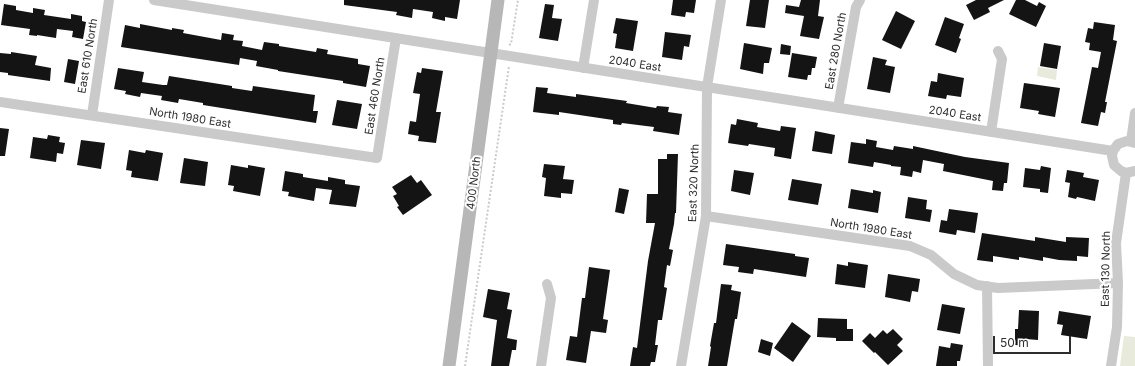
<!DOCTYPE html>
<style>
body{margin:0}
#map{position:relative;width:1135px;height:366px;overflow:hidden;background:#fff;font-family:Inter,sans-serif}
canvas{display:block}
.scale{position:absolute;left:993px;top:336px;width:78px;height:18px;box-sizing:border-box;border:2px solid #2d2d2d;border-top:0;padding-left:5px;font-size:12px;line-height:14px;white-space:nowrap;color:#2d2d2d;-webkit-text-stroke:3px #fff;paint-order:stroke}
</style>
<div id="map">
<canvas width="1135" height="366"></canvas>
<div class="scale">50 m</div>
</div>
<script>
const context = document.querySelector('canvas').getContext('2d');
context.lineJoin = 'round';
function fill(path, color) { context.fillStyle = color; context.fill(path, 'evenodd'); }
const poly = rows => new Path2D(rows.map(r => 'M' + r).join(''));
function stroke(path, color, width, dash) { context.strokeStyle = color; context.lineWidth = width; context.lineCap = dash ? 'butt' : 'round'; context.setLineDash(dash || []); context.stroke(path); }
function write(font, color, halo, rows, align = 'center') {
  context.font = font + ' Inter,sans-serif'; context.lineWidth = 4; context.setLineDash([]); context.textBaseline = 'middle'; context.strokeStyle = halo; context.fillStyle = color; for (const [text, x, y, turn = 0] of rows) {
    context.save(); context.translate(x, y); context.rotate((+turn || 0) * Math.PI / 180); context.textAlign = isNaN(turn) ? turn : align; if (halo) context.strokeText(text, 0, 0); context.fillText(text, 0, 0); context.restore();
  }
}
fill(poly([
 [1038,67,1057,70,1056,80,1037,76],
 [1124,336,1135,337,1135,366,1120,366]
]), '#e8eadb');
fill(poly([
 [344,0,460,0,457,19,445,17,445,21,432,18,433,12,413,9,412,18,396,15,397,12,344,5],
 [673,0,696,0,694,13,686,12,685,17,671,15],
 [750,0,769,0,765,28,746,26],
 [801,0,820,0,818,16,824,17,819,39,800,36,804,16,785,13,786,5,799,7],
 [976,0,1004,0,988,8,990,12,974,20,966,5],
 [1016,0,1025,0,1037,6,1039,2,1046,6,1036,27,1009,14],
 [4,4,16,6,16,10,33,13,33,8,45,10,44,15,71,19,71,14,82,16,82,21,86,22,83,39,72,37,73,31,57,29,56,38,37,35,37,36,29,35,30,29,1,25],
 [545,4,554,5,552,18,562,19,558,41,539,38],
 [896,11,915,21,901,49,882,40],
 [945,17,964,24,959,38,961,39,956,53,935,45],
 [616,18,638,21,633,51,615,48,617,34,613,33],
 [1094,22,1115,25,1113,40,1117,41,1105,102,1107,102,1105,113,1101,112,1098,126,1081,123,1092,67,1098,68,1101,52,1089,50,1090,43,1085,42,1088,28,1093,29],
 [140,24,172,30,172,28,184,30,183,33,221,40,222,33,234,35,233,40,243,41,242,46,262,50,264,42,279,44,279,46,316,52,317,48,328,50,327,54,358,59,358,64,370,66,366,87,343,83,343,81,278,71,278,70,256,66,257,61,240,58,239,65,121,47,125,25,140,28],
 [665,32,691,35,689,47,684,46,682,60,662,57],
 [744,43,772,48,769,63,764,63,763,74,740,69],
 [1044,43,1061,46,1057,69,1040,66],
 [781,44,791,46,790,55,780,54],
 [11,52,37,56,35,65,51,68,50,81,8,75,8,73,0,72,0,53,11,54],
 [792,53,817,57,815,68,812,68,811,75,808,75,807,80,788,77],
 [873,57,887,60,885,65,895,67,890,93,867,89],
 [68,59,79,61,75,84,64,82],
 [118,68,144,72,142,82,163,85,167,85,169,76,232,86,232,88,252,91,253,86,315,95,313,111,318,111,316,123,203,105,203,103,179,99,178,103,161,100,162,96,141,93,140,97,125,94,126,91,114,89],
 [422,68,443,71,436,112,441,112,436,143,418,141,419,136,408,134,410,121,416,122,420,94,413,93,417,72,421,73],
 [938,73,964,78,961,97,947,95,946,99,928,96,931,81,937,82],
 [1024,83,1060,88,1055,117,1038,114,1039,111,1020,108],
 [536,87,548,88,547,93,576,97,576,94,627,101,626,103,656,108,657,106,669,107,668,112,682,114,679,135,653,131,654,127,622,123,621,125,613,124,613,120,559,112,559,115,533,112],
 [337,100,362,104,357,129,332,125],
 [737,119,758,123,757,127,780,131,781,126,796,128,791,159,774,156,775,148,749,144,748,146,728,143,731,124,736,125],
 [0,128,9,129,5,156,0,156],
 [815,131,835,135,832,154,812,151],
 [48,135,60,137,59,142,65,143,63,154,57,153,56,162,30,158,33,137,47,139],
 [866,139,877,141,876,147,893,150,894,146,913,149,913,146,965,157,1009,163,1007,183,1004,183,1003,191,992,190,993,181,943,171,944,164,923,160,921,173,913,171,912,177,900,175,901,167,891,166,891,165,874,162,873,167,848,163,851,142,866,144],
 [81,140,105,143,101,169,77,165],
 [129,150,145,153,146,150,163,153,158,181,131,177,132,171,126,170],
 [667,154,678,154,676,213,675,213,674,224,669,249,673,250,670,266,667,265,664,287,667,288,662,320,658,320,655,345,658,345,655,362,651,362,650,366,630,366,633,347,637,348,648,261,655,223,646,223,647,194,658,194,658,159,667,159],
 [184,158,208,162,205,186,180,183],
 [544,164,565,166,563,179,574,180,572,194,561,193,561,198,544,196,546,178,542,177],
 [231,165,248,168,248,165,265,168,260,196,233,191,234,186,228,185],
 [1041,166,1051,168,1048,193,1040,192,1040,189,1023,187,1025,168,1040,170],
 [734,170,754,173,750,195,731,191],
 [1067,170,1084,173,1083,177,1099,180,1095,201,1077,197,1076,199,1068,197,1070,183,1065,182],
 [285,171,303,174,303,177,328,181,328,177,345,180,345,184,360,186,356,207,329,204,332,190,316,188,314,201,288,196,289,192,282,191],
 [411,175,417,183,421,180,432,195,403,215,397,207,399,206,393,196,397,194,392,187],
 [792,179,822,184,818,205,788,200],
 [619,188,629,190,624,214,615,212],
 [851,189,873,193,873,190,881,192,878,213,848,208],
 [908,197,927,200,926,209,932,210,930,222,905,218],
 [949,209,978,213,975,233,957,230,956,235,939,232,941,220,947,221],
 [982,233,1035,241,1035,237,1066,242,1066,237,1089,238,1088,257,1077,256,1077,261,1059,260,1043,257,1043,261,1019,257,1019,260,993,256,993,262,977,260],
 [726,244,795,254,795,256,809,258,806,277,754,269,753,274,738,272,739,267,723,265],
 [848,262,868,265,865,288,835,284,837,264,848,266],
 [589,267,610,270,603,319,608,320,606,333,591,331,586,363,566,360,570,336,577,337,582,298,585,298],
 [888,274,920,279,918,292,912,291,910,302,885,297],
 [721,284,732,285,731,290,741,292,737,319,735,319,727,366,708,366,711,347,710,346,714,323,716,323],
 [488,289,510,293,507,309,512,310,507,338,517,340,516,350,512,350,509,366,491,366,497,320,483,317],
 [942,304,965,308,960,334,937,330],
 [1019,310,1039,311,1038,340,1026,339,1026,346,1015,345,1015,329,1018,329],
 [1059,311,1091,316,1087,339,1061,335,1063,325,1057,324],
 [818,318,847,319,847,329,853,329,853,341,836,341,836,338,817,337],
 [792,322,811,336,793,362,774,348],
 [893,329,903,339,897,345,903,351,888,365,875,352,874,353,862,341,870,333,875,338,883,330,887,334],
 [761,339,773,343,770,356,758,352],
 [951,343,963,345,960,361,957,361,957,366,936,366,939,346,950,348]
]), '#141414');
stroke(poly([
 [509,45,511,44,518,0],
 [465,366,509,66]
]), '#cacaca', 2, [2, 2]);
stroke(poly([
 [154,0,1113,151],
 [583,68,594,0],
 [0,102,377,158,396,38],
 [838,108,856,7,860,0],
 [92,115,109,0],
 [991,132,1002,59,998,51],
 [1131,141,1135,113],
 [1135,143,1127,141,1118,144,1113,151,1112,156,1114,165,1121,171,1126,173,1135,171],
 [706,216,910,246,931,255,954,274,977,285,998,288,1118,283],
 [987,286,988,366],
 [541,366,551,298,547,284],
 [681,366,706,216,707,87,721,0],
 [1111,366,1117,327,1118,283,1116,243,1126,173]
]), '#cacaca', 10);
stroke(poly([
 [449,366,498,0]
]), '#b7b7b7', 13);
write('11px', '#2d2d2d', '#fff', [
 ["East 280 North",836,51,-80],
 ["East 610 North",88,56,-81],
 ["2040 East",635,64,9],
 ["East 460 North",375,96,-81],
 ["2040 East",955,114,9],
 ["North 1980 East",190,118,9],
 ["400 North",474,183,-83],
 ["East 320 North",694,183,-88],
 ["North 1980 East",871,229,9],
 ["East 130 North",1106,269,-89]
]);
</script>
